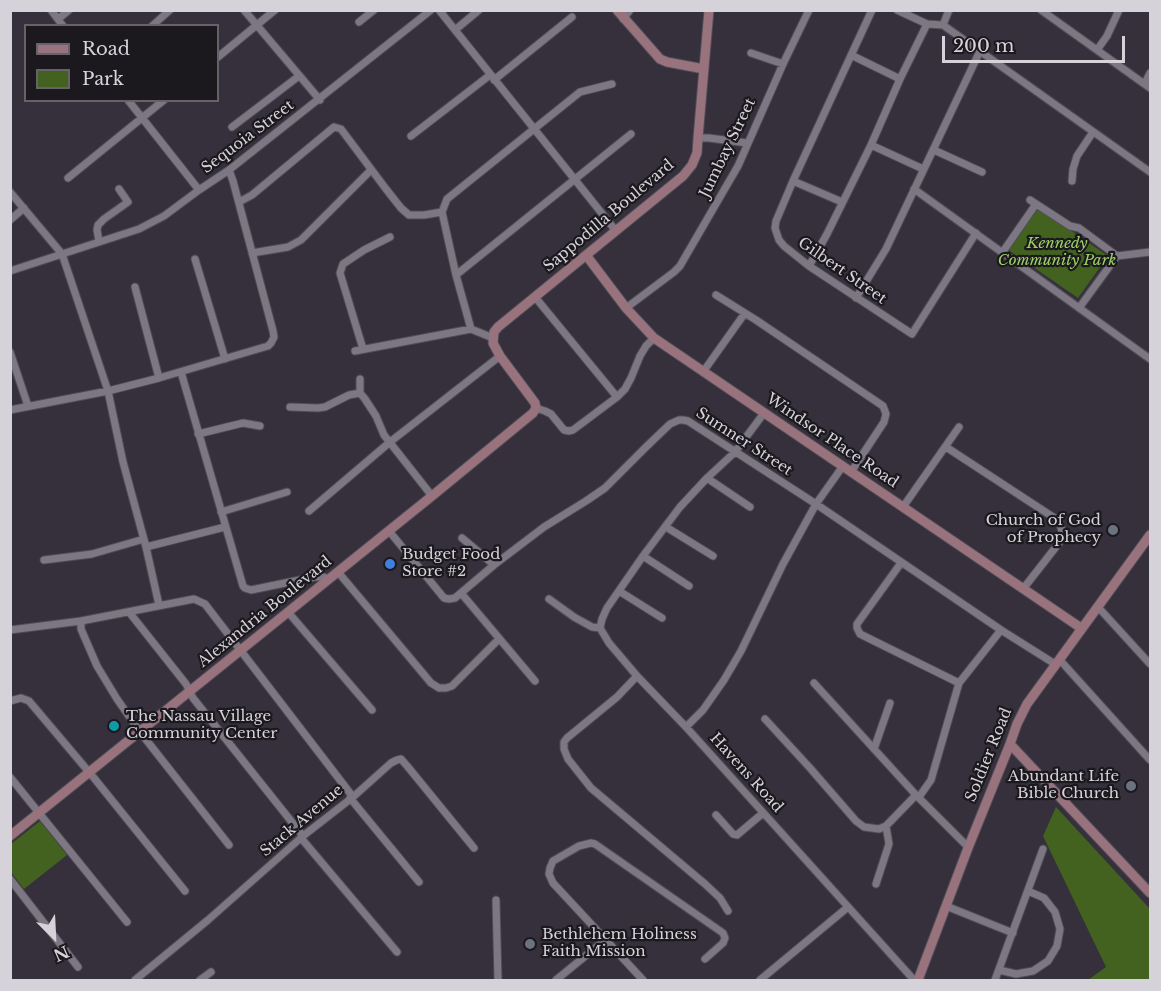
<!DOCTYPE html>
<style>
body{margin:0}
#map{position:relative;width:1161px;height:991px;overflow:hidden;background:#35303b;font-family:"Libre Baskerville",serif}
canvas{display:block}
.frame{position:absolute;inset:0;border:12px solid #d5d2d9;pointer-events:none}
.legend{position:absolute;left:24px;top:24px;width:195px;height:78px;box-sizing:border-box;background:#1b191e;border:2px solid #656369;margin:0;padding:8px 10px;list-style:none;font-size:18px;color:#d5d2d9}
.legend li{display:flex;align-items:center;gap:12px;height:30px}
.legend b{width:30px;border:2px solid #656369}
.north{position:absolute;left:24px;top:907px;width:60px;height:60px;-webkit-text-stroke:4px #1b191e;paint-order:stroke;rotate:156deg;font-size:16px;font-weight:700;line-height:24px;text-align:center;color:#d5d2d9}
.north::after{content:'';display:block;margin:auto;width:21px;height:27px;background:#d5d2d9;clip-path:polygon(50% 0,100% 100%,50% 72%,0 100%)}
.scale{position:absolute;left:942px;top:36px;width:183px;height:27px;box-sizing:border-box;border:3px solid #d5d2d9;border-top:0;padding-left:8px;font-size:18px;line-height:21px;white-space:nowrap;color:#d5d2d9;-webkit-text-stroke:4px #1b191e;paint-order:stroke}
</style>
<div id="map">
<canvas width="1161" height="991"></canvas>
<div class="frame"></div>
<ul class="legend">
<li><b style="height:8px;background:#98727c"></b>Road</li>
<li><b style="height:16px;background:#43621f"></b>Park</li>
</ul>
<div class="north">N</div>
<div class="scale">200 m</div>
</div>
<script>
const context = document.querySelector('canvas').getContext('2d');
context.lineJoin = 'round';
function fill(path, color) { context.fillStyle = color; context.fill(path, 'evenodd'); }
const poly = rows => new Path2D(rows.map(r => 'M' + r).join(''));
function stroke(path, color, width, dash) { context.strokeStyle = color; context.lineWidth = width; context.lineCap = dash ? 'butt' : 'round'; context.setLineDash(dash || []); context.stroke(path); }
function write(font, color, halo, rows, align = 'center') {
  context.font = font + ' "Libre Baskerville",serif'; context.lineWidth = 4.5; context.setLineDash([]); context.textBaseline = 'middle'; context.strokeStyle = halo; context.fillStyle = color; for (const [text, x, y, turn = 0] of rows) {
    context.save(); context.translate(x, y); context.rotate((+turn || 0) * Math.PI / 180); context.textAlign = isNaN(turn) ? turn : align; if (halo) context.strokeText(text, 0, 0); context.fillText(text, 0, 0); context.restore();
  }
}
fill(poly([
 [1037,207,1108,256,1078,298,1007,249],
 [1056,807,1150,909,1150,980,1088,980,1106,967,1043,836],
 [40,821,67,855,24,889,11,872,11,844]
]), '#43621f');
const street = poly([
 [51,10,63,26],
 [244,10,320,100],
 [439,10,616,231],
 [872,10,793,181,776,221,775,228,779,240,784,246,809,266,912,334,976,233],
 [897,10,927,24,943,25,1150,172],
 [1041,10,1150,88],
 [58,19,69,10],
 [623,19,630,10],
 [359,22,374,10],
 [943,25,949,10],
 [152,26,170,10],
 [455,30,479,10],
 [1097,50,1107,36,1119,10],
 [751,53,783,64],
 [851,55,900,79],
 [218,57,275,10],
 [494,80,572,17],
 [1145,83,1150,73],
 [128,100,199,190],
 [232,127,299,76],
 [411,136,490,75],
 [698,138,709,138,747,143],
 [871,145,923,169],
 [934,150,982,172],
 [68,178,164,100],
 [793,181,842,202],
 [1072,181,1073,169,1077,156,1093,132],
 [914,189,1150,359],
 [10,192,62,254,108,391,123,462,146,547,159,605],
 [1030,200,1070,226,1079,228,1117,256],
 [239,202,252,195,334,127,341,129,386,189,401,208,409,215,424,215,442,212],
 [10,220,24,208],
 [99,241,97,230,98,225,104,219,128,202,119,189],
 [252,253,288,247,301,240,371,170],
 [1002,253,1036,204],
 [195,259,225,359],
 [809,266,827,234,871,145,900,79,927,24],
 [10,271,139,229,164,216,199,190,229,170,431,10],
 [456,275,631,134],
 [135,287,159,378],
 [716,295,756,320,883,406,886,414,884,422,851,472],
 [535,297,617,397],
 [856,298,886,249,980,51],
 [626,308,674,272,680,266,684,259,738,166,783,64,809,10],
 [1079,308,1117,256,1150,252],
 [471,329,456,275,442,212,447,199,580,92,612,84],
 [363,349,340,273,343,264,364,250,390,237],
 [355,351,471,329,493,338],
 [10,352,28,406],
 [181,372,243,586,245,588,251,590,314,577,324,577,328,580],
 [703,372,745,313],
 [360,379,360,393],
 [290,407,318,408,325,407,349,395,360,393,365,399,376,416,384,435,432,496],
 [536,408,545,411,551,414,564,430,569,431,573,430,617,397,625,389,631,378,640,356,646,346,654,338],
 [10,410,108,391,159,378,268,346,271,343,274,337,273,331,233,181,229,170],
 [198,434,243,423,260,426],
 [946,447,1056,519,1060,524,1063,535,1059,543,1023,589],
 [707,478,750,507],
 [903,507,959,427],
 [309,511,390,442,500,356],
 [221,512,287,492],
 [666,527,713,556],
 [389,531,444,598,449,599,455,598,494,565,544,527,586,501,605,488,646,447,670,424,679,420,683,420,688,421,816,504,1001,630,1055,664],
 [462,538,494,565],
 [146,547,225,527],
 [643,556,689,586],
 [44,560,92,554,144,539],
 [901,563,857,624,857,628,860,634,959,683],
 [338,572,431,683,439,688,446,688,452,686,499,639],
 [619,591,662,618],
 [461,593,535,681],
 [549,599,574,617,592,627,600,628],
 [1098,607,1150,664],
 [129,612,186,684,193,698,303,836],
 [288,612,372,710],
 [81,621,81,629,97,666,117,699,140,732,229,845],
 [600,628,609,643,637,676,686,727,914,980],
 [600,628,602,619,607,608,643,556,680,507,707,478,735,452,764,413],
 [10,630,81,621,194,599,205,604,353,797],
 [1059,659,1150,760],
 [637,676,617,697,567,738,564,742,564,749,568,759,591,788,705,884,720,898,728,911],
 [814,683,916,795,968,847],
 [10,701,21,698,29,701,94,778,185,891],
 [765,719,810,768,856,821,864,827,879,829,886,826,916,795],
 [686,727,703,710,724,680,741,651,783,564,816,504,843,466],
 [874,749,890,703],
 [10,777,127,922],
 [919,797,931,780,959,683,1001,630],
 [350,798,419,882],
 [716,815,733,834,737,835,763,813],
 [301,838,397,952],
 [10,879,78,967],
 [876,884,889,844,886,826],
 [496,900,498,980],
 [946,906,1013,933],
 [999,970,1016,974,1033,971,1048,961,1057,946,1060,929,1055,912,1044,898,1028,891],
 [135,980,208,920,303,836,353,797,391,763,397,760,401,759,408,767,474,848],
 [200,980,211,972],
 [556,980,605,940],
 [643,980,553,883,549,874,550,868,553,861,579,846,591,843,595,844,723,933,725,938,723,943,705,959],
 [760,980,848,907],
 [995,980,1043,849]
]);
const secondary = poly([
 [617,10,660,59,667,62,704,69],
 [586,255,626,308,654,338,1081,628],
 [1010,744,1150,893],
 [10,836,432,496,533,413,536,408,535,403,500,356,493,343,494,332,498,327,683,176,692,165,697,153,698,138,709,10],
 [918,980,968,848,1010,744,1017,724,1027,704,1150,535]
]);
stroke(street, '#504c55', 9);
stroke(secondary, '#504c55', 11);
stroke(street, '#7c7783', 7);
stroke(secondary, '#98727c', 9);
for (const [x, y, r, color] of [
 [1113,530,6,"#6b7280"],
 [390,564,6,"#3f7fe0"],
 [114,726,6,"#0f9aa8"],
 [1131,786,6,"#6b7280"],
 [530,944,6,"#6b7280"]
]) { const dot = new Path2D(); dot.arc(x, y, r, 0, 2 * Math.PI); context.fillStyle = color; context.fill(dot); stroke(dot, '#1b191e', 2); }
write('15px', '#d5d2d9', '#1b191e', [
 ["Sequoia Street",248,137,-37],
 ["Jumbay Street",728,148,-64],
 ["Sappodilla Boulevard",609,216,-40],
 ["Gilbert Street",842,271,35],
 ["Windsor Place Road",832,441,34],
 ["Sumner Street",744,442,33],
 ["Alexandria Boulevard",265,612,-39],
 ["Soldier Road",989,755,-68],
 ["Havens Road",746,773,48],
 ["Stack Avenue",302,821,-40]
]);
write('italic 15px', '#9dd267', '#1b191e', [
 ["Kennedy",1057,244],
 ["Community Park",1057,261]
]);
write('15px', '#d5d2d9', '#1b191e', [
 ["Church of God",1101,521,"right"],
 ["of Prophecy",1101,538,"right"],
 ["Budget Food",402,555],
 ["Store #2",402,572],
 ["The Nassau Village",126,717],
 ["Community Center",126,734],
 ["Abundant Life",1119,777,"right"],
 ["Bible Church",1119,794,"right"],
 ["Bethlehem Holiness",542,935],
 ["Faith Mission",542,952]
], 'left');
</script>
